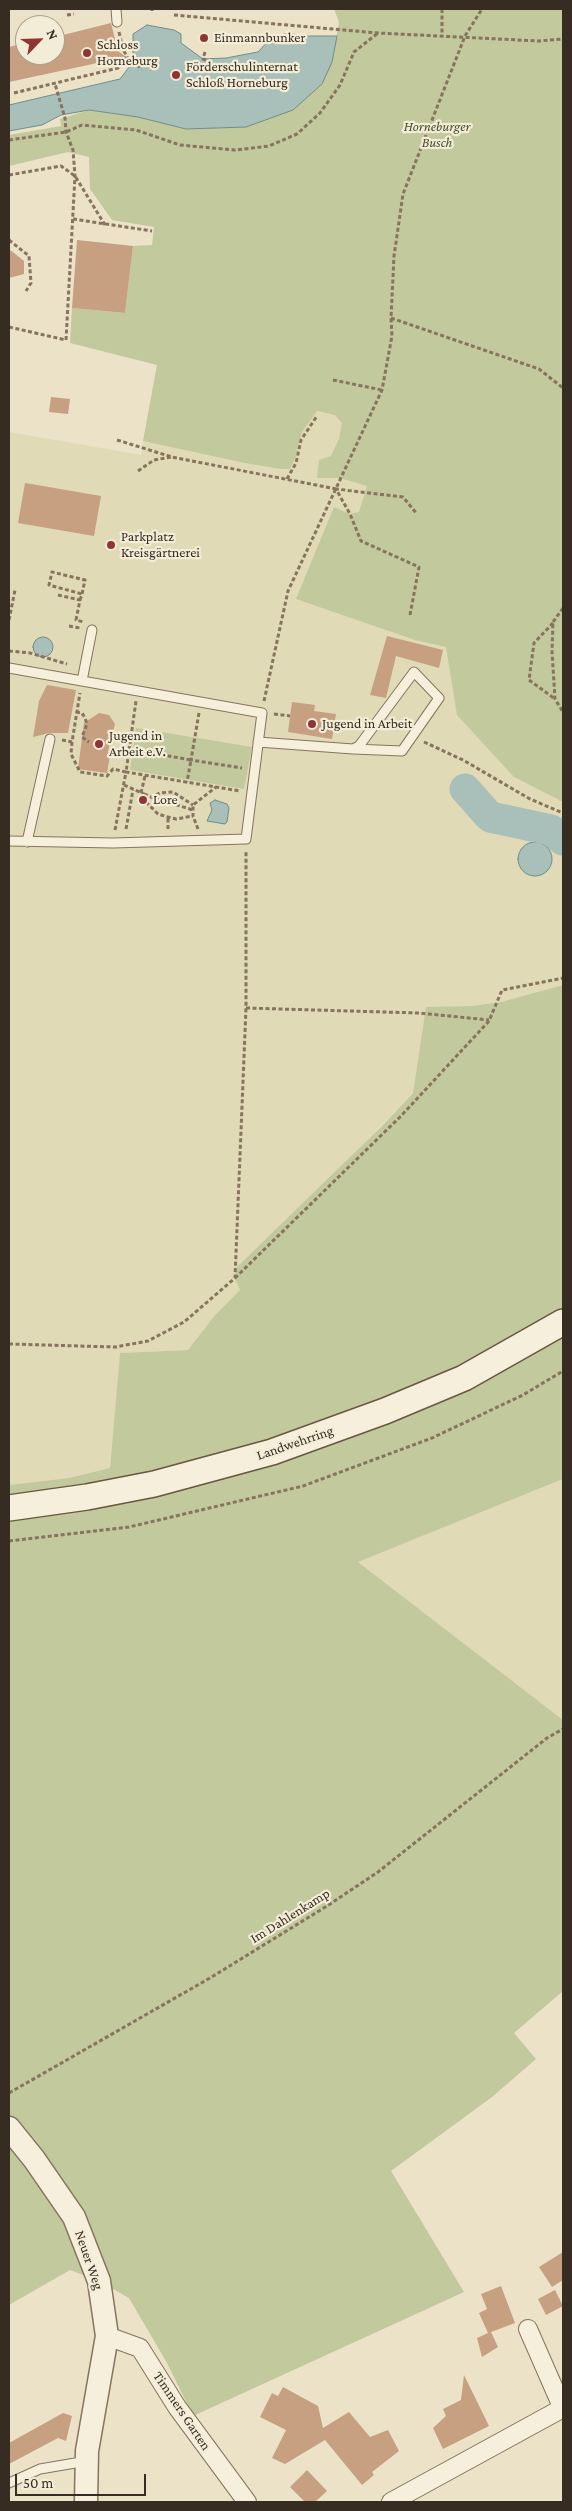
<!DOCTYPE html>
<meta charset="utf-8">
<style>
body{margin:0}
#map{position:relative;width:572px;height:2511px;overflow:hidden;background:#ebe2c8;font-family:"Crimson Pro",serif}
canvas{display:block}
.frame{position:absolute;inset:0;border:10px solid #372c21;pointer-events:none}
.north{position:absolute;left:15px;top:15px;width:50px;height:50px;box-sizing:border-box;background:#f3ecd7;border:1px solid #a89f8e;border-radius:50%;rotate:66deg;font-size:14px;font-weight:700;line-height:20px;text-align:center;color:#372c21}
.north::after{content:'';display:block;margin:auto;width:18px;height:22px;background:#903533;clip-path:polygon(50% 0,100% 100%,50% 72%,0 100%)}
.scale{position:absolute;left:15px;top:2474px;width:131px;height:22px;box-sizing:border-box;border:2px solid #372c21;border-top:0;padding-left:6px;font-size:15px;line-height:18px;white-space:nowrap;color:#372c21;-webkit-text-stroke:4px #f3ecd7;paint-order:stroke}
</style>
<div id="map">
<canvas width="572" height="2511"></canvas>
<div class="frame"></div>
<div class="north">N</div>
<div class="scale">50 m</div>
</div>
<script>
const context = document.querySelector('canvas').getContext('2d');
context.lineJoin = 'round';
function fill(path, color) { context.fillStyle = color; context.fill(path, 'evenodd'); }
const poly = rows => new Path2D(rows.map(r => 'M' + r).join(''));
function stroke(path, color, width, dash) { context.strokeStyle = color; context.lineWidth = width; context.lineCap = dash ? 'butt' : 'round'; context.setLineDash(dash || []); context.stroke(path); }
function write(font, color, halo, rows, align = 'center') {
  context.font = font + ' "Crimson Pro",serif'; context.lineWidth = 4.5; context.setLineDash([]); context.textBaseline = 'middle'; context.strokeStyle = halo; context.fillStyle = color; for (const [text, x, y, turn = 0] of rows) {
    context.save(); context.translate(x, y); context.rotate((+turn || 0) * Math.PI / 180); context.textAlign = isNaN(turn) ? turn : align; if (halo) context.strokeText(text, 0, 0); context.fillText(text, 0, 0); context.restore();
  }
}
fill(poly([
 [157,365,317,411,362,420,514,777,563,802,563,985,501,1002,472,1006,426,1008,413,1092,236,1278,240,1290,215,1315,188,1350,120,1353,110,1468,69,1478,9,1485,9,432,141,455],
 [563,1479,563,1720,358,1562]
]), '#e0dab6');
fill(poly([
 [334,9,563,9,563,802,514,777,457,715,446,647,415,640,296,599,334,507,350,514,359,512,367,486,340,478,317,478,319,460,331,456,339,439,342,423,335,415,317,411,302,432,295,458,290,469,281,469,245,463,143,441,157,365,70,343,72,308,125,313,133,246,152,245,154,227,112,220,90,189,89,157,68,152,9,166,9,135,61,126,60,119,89,110,138,117,186,129,246,127,332,62,339,22],
 [136,728,252,747,244,789,130,770],
 [563,985,563,1479,358,1562,563,1720,563,1991,514,2033,536,2059,492,2097,391,2171,464,2292,193,2416,167,2363,129,2298,99,2281,70,2270,9,2305,9,1485,69,1478,110,1468,120,1353,188,1350,215,1315,240,1290,235,1278,236,1268,380,1128,413,1093,426,1007,472,1006,501,1002]
]), '#c2c99c');
const water = poly([
 [147,25,174,30,181,34,181,43,203,59,226,58,258,52,271,38,288,33,304,36,337,36,332,62,322,84,293,110,246,127,186,129,138,117,89,110,61,115,42,125,9,131,9,105,120,79,136,58,133,55,133,34,147,25],
 '33 647a10 10 0 1 1 20 0a10 10 0 1 1-20 0Z',
 [215,800,227,804,229,808,227,822,225,824,207,821,212,810,210,803,215,800],
 '518 859a17 17 0 1 1 34 0a17 17 0 1 1-34 0Z'
]);
fill(water, '#a9bfb9');
stroke(water, '#708d87', 1);
stroke(poly([
 [465,789,490,817,551,830,563,840]
]), '#a9bfb9', 31);
fill(poly([
 [111,23,118,51,126,57,119,65,113,67,102,62,9,82,9,47,25,43,25,55,55,55,55,37],
 [77,240,133,246,125,313,72,308],
 [9,249,24,261,24,274,9,278],
 [51,397,70,399,68,414,49,412],
 [25,483,101,496,94,536,18,523],
 [387,636,443,650,439,668,396,656,386,698,370,695],
 [47,685,76,690,68,733,49,733,33,737,39,701],
 [292,702,315,705,314,711,336,714,332,739,288,732],
 [99,713,109,715,115,724,108,751,110,755,107,773,78,769,84,723],
 [563,2252,563,2280,552,2287,539,2267],
 [501,2286,515,2323,491,2332,498,2347,482,2357,477,2338,488,2333,479,2313,487,2309,481,2294],
 [555,2290,563,2306,546,2315,538,2299],
 [464,2375,489,2426,443,2449,433,2428,446,2416,443,2409,461,2400],
 [283,2387,318,2406,323,2428,349,2412,370,2437,388,2430,399,2451,372,2472,374,2475,362,2485,325,2440,285,2464,272,2458,286,2430,260,2417,272,2393,278,2396],
 [63,2413,72,2416,66,2441,58,2438,9,2464,9,2443],
 [307,2470,327,2491,315,2502,305,2502,290,2487]
]), '#c6a081');
const service = poly([
 [116,9,117,22],
 [9,668,262,713,246,839,113,843,9,841],
 [82,681,92,630],
 [258,742,353,749,402,751,439,698,414,672,359,746,353,749],
 [27,842,50,739],
 [9,2483,40,2469,87,2461]
]);
const minor = poly([
 [528,2329,563,2409],
 [107,2336,140,2348,177,2407,247,2502],
 [391,2502,563,2408]
]);
const tertiary = poly([
 [9,2128,34,2159,74,2217,99,2281,107,2336,87,2451,86,2502]
]);
const secondary = poly([
 [9,1508,87,1497,154,1484,272,1452,385,1411,464,1378,563,1322]
]);
stroke(service, '#86745e', 11);
stroke(minor, '#86745e', 20);
stroke(tertiary, '#86745e', 25);
stroke(secondary, '#685641', 28);
stroke(poly([
 [442,9,442,36],
 [152,11,152,9],
 [67,15,74,14],
 [174,15,378,33,539,41,563,39],
 [119,32,123,49,127,57,142,69],
 [205,52,203,59,206,60],
 [14,93,118,68,127,57],
 [9,140,66,132,82,125,136,130,180,145,235,150,269,146,297,134,320,113,340,85,354,52,378,33],
 [9,175,61,166,75,176,105,225],
 [73,219,152,231],
 [9,240,29,256,31,283,26,291],
 [391,318,539,369,563,388],
 [9,327,66,340,75,176,73,150,66,132,65,118,55,84],
 [333,380,382,390],
 [117,440,172,457,336,489],
 [138,471,154,460,171,457],
 [287,479,296,463,301,440,317,416],
 [58,595,80,600,76,620,84,622],
 [80,600,82,594,85,580,52,572,49,585,82,594],
 [563,608,553,622,552,651,555,699,563,712],
 [410,615,419,567,361,541,350,514,336,489,403,497,417,514],
 [9,620,15,590],
 [553,623,534,643,529,680,555,699],
 [69,626,80,628],
 [9,651,30,653,67,664],
 [264,701,288,591,382,390,392,336,391,318,394,256,403,194,465,36,482,9],
 [76,712,82,713,85,718,87,724,82,737,89,742],
 [199,713,191,760,242,768],
 [274,714,290,716],
 [62,740,72,742,80,693],
 [72,742,71,754,80,772,107,776,113,769,126,772,136,701],
 [424,742,463,760,530,799,563,813],
 [129,749,191,760,187,782],
 [124,785,144,794,143,796],
 [141,793,145,776],
 [144,794,151,797,160,793,173,792,193,805],
 '139.5 800a3.5 3.5 0 1 1 7 0a3.5 3.5 0 1 1-7 0Z',
 [151,797,193,810],
 [146,802,158,814,168,817,176,819,193,816],
 [126,829,133,790],
 [168,829,168,817],
 [198,829,193,816,193,805,216,787],
 [115,830,126,772,240,791],
 [246,1008,419,1013,489,1020],
 [235,1278,401,1116,489,1021,502,990,563,978],
 [9,1344,115,1347,148,1341,184,1322,235,1278,246,1008,246,852],
 [9,1541,129,1527,303,1486,432,1438,523,1395,563,1371],
 [9,2093,210,1978,327,1906,378,1872,547,1738,563,1729]
]), '#86745e', 3, [4, 2.5]);
stroke(service, '#f6efdb', 9);
stroke(minor, '#f6efdb', 18);
stroke(tertiary, '#f6efdb', 22);
stroke(secondary, '#f6efdb', 25);
for (const [x, y, r, color] of [
 [204,38,5,"#903533"],
 [87,53,5,"#903533"],
 [176,75,5,"#903533"],
 [111,545,5,"#903533"],
 [312,724,5,"#903533"],
 [99,744,5,"#903533"],
 [143,800,5,"#903533"]
]) { const dot = new Path2D(); dot.arc(x, y, r, 0, 2 * Math.PI); context.fillStyle = color; context.fill(dot); stroke(dot, '#f3ecd7', 2); }
write('14px', '#372c21', '#f3ecd7', [
 ["Einmannbunker",214,38],
 ["Schloss",97,45],
 ["Horneburg",97,61],
 ["Förderschulinternat",186,67],
 ["Schloß Horneburg",186,83],
 ["Parkplatz",121,537],
 ["Kreisgärtnerei",121,553],
 ["Jugend in Arbeit",322,724],
 ["Jugend in",109,736],
 ["Arbeit e.V.",109,752],
 ["Lore",153,800]
], 'left');
write('italic 14px', '#475229', '#f3ecd7', [
 ["Horneburger",437,127],
 ["Busch",437,143]
]);
write('14px', '#372c21', '#f3ecd7', [
 ["Landwehrring",295,1443,-19],
 ["Im Dahlenkamp",290,1916,-32],
 ["Neuer Weg",89,2260,71],
 ["Timmers Garten",182,2411,56]
]);
</script>
